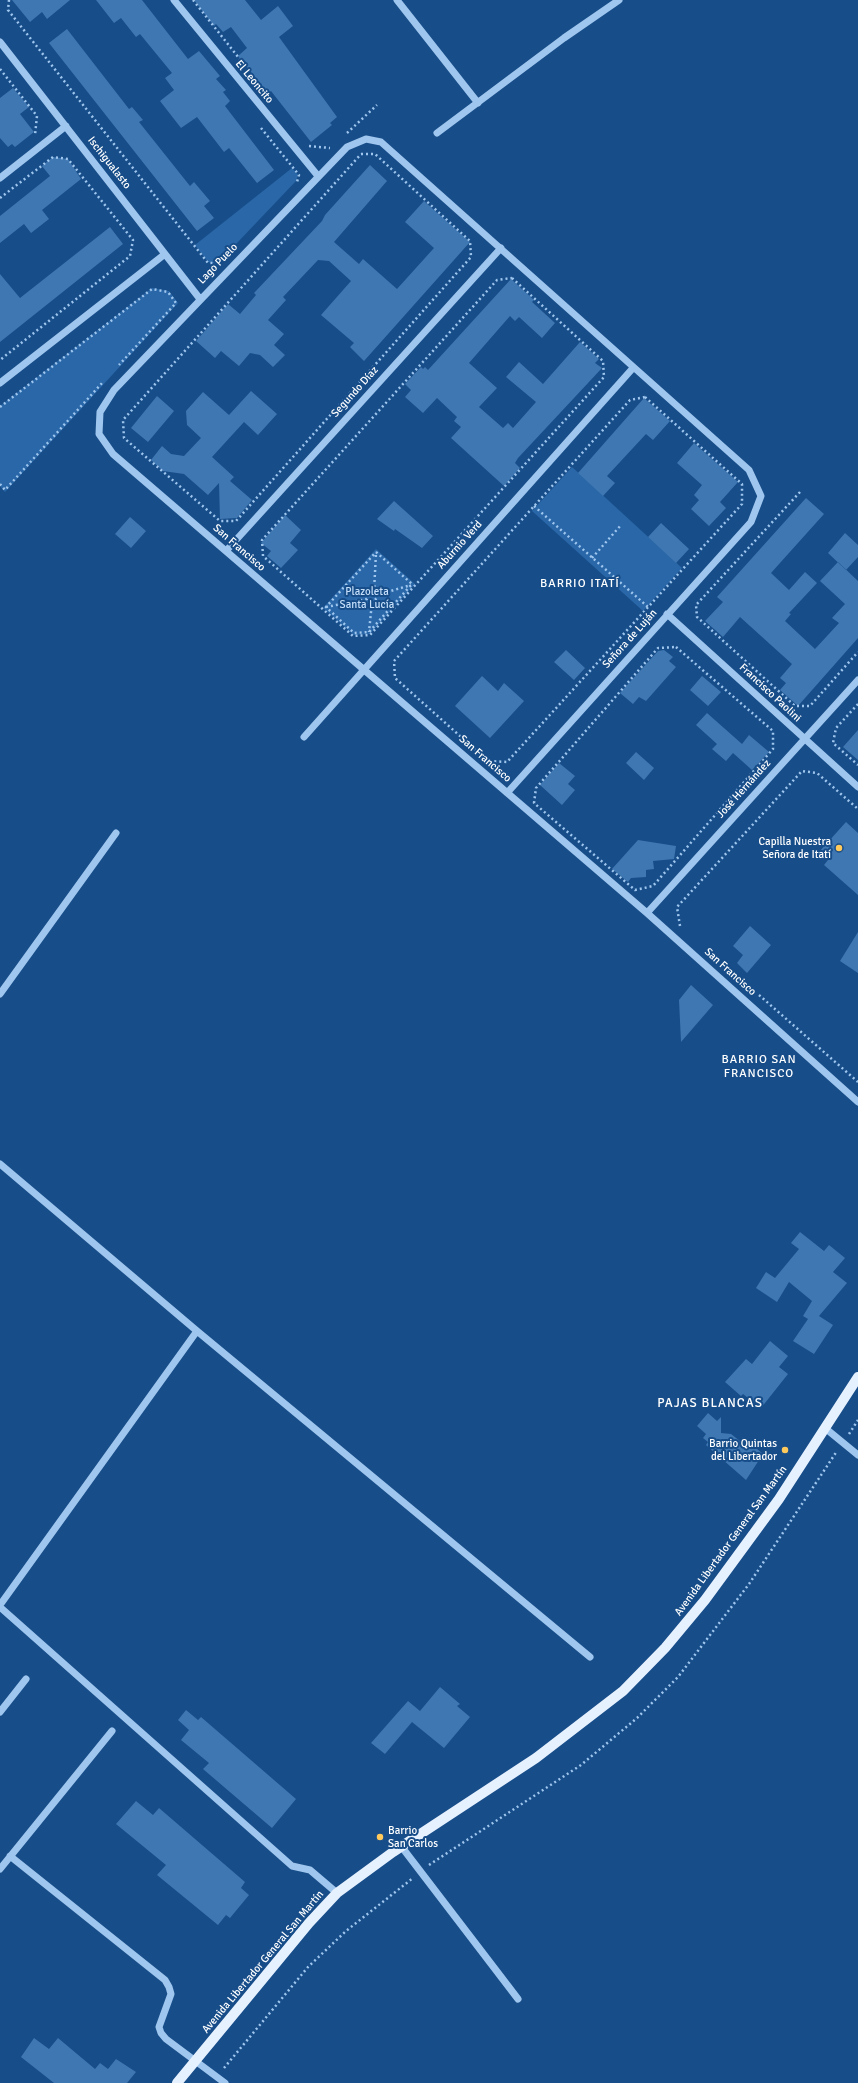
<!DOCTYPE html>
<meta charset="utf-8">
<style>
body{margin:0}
canvas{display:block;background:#174d89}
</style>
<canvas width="858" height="2083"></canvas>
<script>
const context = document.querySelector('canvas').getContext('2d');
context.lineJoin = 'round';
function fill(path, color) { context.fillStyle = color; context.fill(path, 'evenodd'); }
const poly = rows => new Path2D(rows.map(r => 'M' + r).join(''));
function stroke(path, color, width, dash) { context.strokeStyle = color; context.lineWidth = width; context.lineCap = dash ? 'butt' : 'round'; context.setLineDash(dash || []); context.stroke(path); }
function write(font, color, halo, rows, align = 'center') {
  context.font = font + ' Signika,sans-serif'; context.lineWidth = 4; context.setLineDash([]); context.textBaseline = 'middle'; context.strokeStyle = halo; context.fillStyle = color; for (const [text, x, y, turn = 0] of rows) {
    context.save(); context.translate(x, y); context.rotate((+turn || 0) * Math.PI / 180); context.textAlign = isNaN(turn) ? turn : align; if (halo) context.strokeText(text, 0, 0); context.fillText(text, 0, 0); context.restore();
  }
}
fill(poly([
 [292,168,298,175,296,181,217,264,208,262,195,245],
 [152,288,169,291,178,303,5,492,0,486,0,406],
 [572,467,682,568,643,611,532,511],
 [376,549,415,584,370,634,354,635,323,608]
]), '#2967a8');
fill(poly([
 [12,0,70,0,47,19,42,12,30,22],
 [96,0,142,0,188,59,199,51,220,76,216,79,226,90,223,92,230,101,225,106,274,170,257,183,229,148,224,152,197,117,181,128,160,101,174,90,165,78,172,73,140,34,136,37,121,18,114,23],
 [194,0,245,0,261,20,278,6,293,26,279,37,337,117,330,123,332,125,311,142,271,91,268,93,238,56,247,48,231,27,223,32,216,24,214,26],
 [67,29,129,109,132,107,143,120,139,122,190,186,194,182,210,201,204,206,214,218,197,231,49,43],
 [13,88,29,107,20,114,34,132,15,147,12,144,8,147,0,138,0,98],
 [53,157,68,159,81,179,42,210,49,219,31,233,24,224,0,243,0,216,50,176,42,166],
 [370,165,387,181,334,242,359,264,363,259,397,289,434,248,405,222,424,201,470,242,364,361,350,347,354,343,321,315,351,281,329,261,318,260,283,297,286,300,268,320,284,334,274,345,285,355,273,367,260,355,250,353,239,366,221,351,215,358,196,341,228,304,240,314,256,295,254,293,322,221,325,215],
 [110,227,123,244,0,342,0,274,20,298],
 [511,279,534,300,532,302,555,323,542,338,519,317,515,321,510,316,469,363,497,388,479,407,503,428,508,423,513,428,536,402,506,377,519,362,543,384,580,342,599,359,595,363,602,368,518,458,515,463,520,468,504,486,451,438,461,427,454,421,457,417,437,398,423,413,405,397,411,390,405,384,421,367,423,369,425,367,428,370],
 [251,391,277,414,258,435,244,422,212,457,234,477,230,481,252,500,237,518,220,519,219,483,208,495,184,474,163,471,151,460,162,446,171,454,184,456,201,438,187,425,186,411,203,392,229,415],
 [157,396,174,411,148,442,131,428],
 [644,398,670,421,653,440,646,434,607,476,615,483,603,496,578,473],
 [694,443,738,482,720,502,726,508,709,526,691,509,699,500,694,495,702,485,677,463],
 [806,498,824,514,771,573,789,590,805,572,817,583,789,613,791,614,785,621,815,649,839,623,832,618,845,604,820,581,838,562,858,581,858,638,798,706,780,690,786,683,780,678,792,664,740,617,723,637,705,621,723,602,717,597],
 [394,501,433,536,422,548,395,529,394,531,377,519],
 [285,515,301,530,290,543,298,550,281,568,267,556,271,551,261,543],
 [130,517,146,531,131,548,115,534],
 [661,523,689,549,676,563,648,537],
 [845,533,858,545,858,557,846,570,828,553],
 [566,650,585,668,574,680,554,662],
 [664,650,673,657,669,661,676,667,646,701,639,697,633,704,620,693,658,651],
 [482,676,498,691,504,683,524,701,490,738,455,706],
 [702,676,721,692,708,706,690,690],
 [707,713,742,744,749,735,769,752,752,770,733,753,726,761,712,749,717,744,696,725],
 [858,730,858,760,843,747],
 [636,752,654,768,644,780,626,763],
 [559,763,575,776,568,784,575,790,562,805,540,785],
 [846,822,858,833,858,895,824,865,828,860,819,852],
 [638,840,676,846,674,859,653,861,654,869,646,870,646,877,631,878,628,882,612,869],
 [750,926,771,945,747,973,737,963,743,955,733,946],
 [858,932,858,973,840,961],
 [691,985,713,1005,681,1042,679,1000],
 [800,1232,824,1251,829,1245,845,1258,833,1272,847,1283,819,1316,833,1325,814,1354,793,1341,808,1319,803,1316,812,1301,789,1282,777,1302,756,1288,766,1272,775,1278,799,1249,791,1243],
 [770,1341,788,1356,779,1367,788,1374,761,1408,743,1394,741,1396,725,1382,746,1359,752,1364],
 [708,1413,717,1421,721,1417,721,1433,731,1434,740,1441,743,1437,763,1454,746,1480,706,1445,708,1442,703,1438,706,1434,697,1426],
 [440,1687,460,1704,457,1706,470,1717,444,1748,412,1722,385,1754,371,1743,408,1701,420,1711],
 [186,1710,198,1720,201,1717,296,1799,272,1828,203,1769,209,1763,181,1740,189,1730,178,1720],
 [136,1801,153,1815,159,1808,245,1882,241,1888,249,1895,230,1918,226,1915,218,1925,157,1875,166,1865,116,1824],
 [34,2038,49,2049,58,2038,95,2069,100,2063,108,2069,116,2059,136,2072,127,2083,54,2083,21,2057]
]), '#3f77b2');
stroke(poly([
 [9,0,8,10,208,263,218,263],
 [193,0,246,67],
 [0,69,37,116,35,135],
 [261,128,299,175,297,182],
 [347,133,377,105],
 [309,146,330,148],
 [361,154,375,154,470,241,471,257,236,521,220,521,124,438,123,420,361,154],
 [0,198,53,157,68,159,133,240,130,256,0,360],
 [512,278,603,361,604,377,370,635,353,636,263,556,262,540,497,280,512,278],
 [645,397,742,484,742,504,507,762,488,761,395,678,394,661,630,400,645,397],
 [0,407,152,289,168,292,176,303,119,365],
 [0,484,5,490,103,382],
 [800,492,696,605,697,617,795,706,810,706,858,652],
 [534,506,648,607],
 [376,552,412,584,369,632,354,633,326,607,376,552],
 [592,558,621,525],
 [374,592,376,553],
 [377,595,411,585],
 [326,607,367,599,369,594,376,593,377,598,372,602,369,632],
 [676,647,773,731,773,749,653,886,635,890,534,803,536,788,658,648,676,647],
 [858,704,836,728,833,743,858,765],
 [680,926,677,907,802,771,817,773,858,809],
 [759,995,858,1082],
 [849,1434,858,1420],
 [429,1865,581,1765,637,1718,678,1677,749,1584,837,1451],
 [224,2068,308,1967,346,1931,413,1878]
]), '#9fc6ee', 2.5, [2, 3]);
stroke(poly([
 [174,0,318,176],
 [397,0,478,103],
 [0,42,200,299],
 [437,133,564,38,619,0],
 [0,178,66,126],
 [0,383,165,254],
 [226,551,501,248],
 [667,614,858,787],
 [304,737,633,368],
 [507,793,751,522,761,496,749,470,381,142,366,139,347,147,114,390,100,412,99,434,113,454,647,913,858,1102],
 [647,913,858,680],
 [0,994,116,833],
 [0,1164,197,1331,590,1657],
 [825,1428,858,1455],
 [0,1605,197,1331],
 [0,1607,292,1866,310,1870,337,1893],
 [0,1712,26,1679],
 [401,1846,518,1999],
 [10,1856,165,1980,169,1987,171,1994,159,2027,161,2033,166,2039,225,2083],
 [0,1869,112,1731]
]), '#9fc6ee', 7);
stroke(poly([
 [177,2083,309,1923,337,1893,393,1852,536,1758,623,1691,665,1648,705,1600,779,1499,858,1377]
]), '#e6f1ff', 10);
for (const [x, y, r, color] of [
 [839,848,4,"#ffca5c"],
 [785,1450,4,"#ffca5c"],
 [380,1837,4,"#ffca5c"]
]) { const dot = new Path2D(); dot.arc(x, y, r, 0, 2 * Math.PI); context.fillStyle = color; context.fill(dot); stroke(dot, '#174d89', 1.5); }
write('11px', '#fff', '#174d89', [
 ["El Leoncito",254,82,50],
 ["Ischigualasto",109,163,52],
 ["Lago Puelo",218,264,-46],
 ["Segundo Díaz",355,392,-48],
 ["Aburnio Verd",460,545,-48],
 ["San Francisco",239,548,41],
 ["Señora de Luján",630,639,-48],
 ["Francisco Paolini",770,693,43],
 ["San Francisco",485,759,41],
 ["José Hernández",744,789,-48],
 ["San Francisco",730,972,42],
 ["Avenida Libertador General San Martín",731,1541,-54],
 ["Avenida Libertador General San Martín",263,1962,-50]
]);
write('11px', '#c5dffa', '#174d89', [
 ["Plazoleta",367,592],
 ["Santa Lucía",367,605]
]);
write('11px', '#fff', '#174d89', [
 ["Capilla Nuestra",831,842],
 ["Señora de Itatí",831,855],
 ["Barrio Quintas",777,1444],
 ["del Libertador",777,1457],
 ["Barrio",388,1831,"left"],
 ["San Carlos",388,1844,"left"]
], 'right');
context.letterSpacing = '1px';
write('12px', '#fff', '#174d89', [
 ["BARRIO ITATÍ",580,584],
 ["BARRIO SAN",759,1060],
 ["FRANCISCO",759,1074]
]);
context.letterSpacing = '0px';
context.letterSpacing = '1px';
write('13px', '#fff', '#174d89', [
 ["PAJAS BLANCAS",710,1404]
]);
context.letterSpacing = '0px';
</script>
